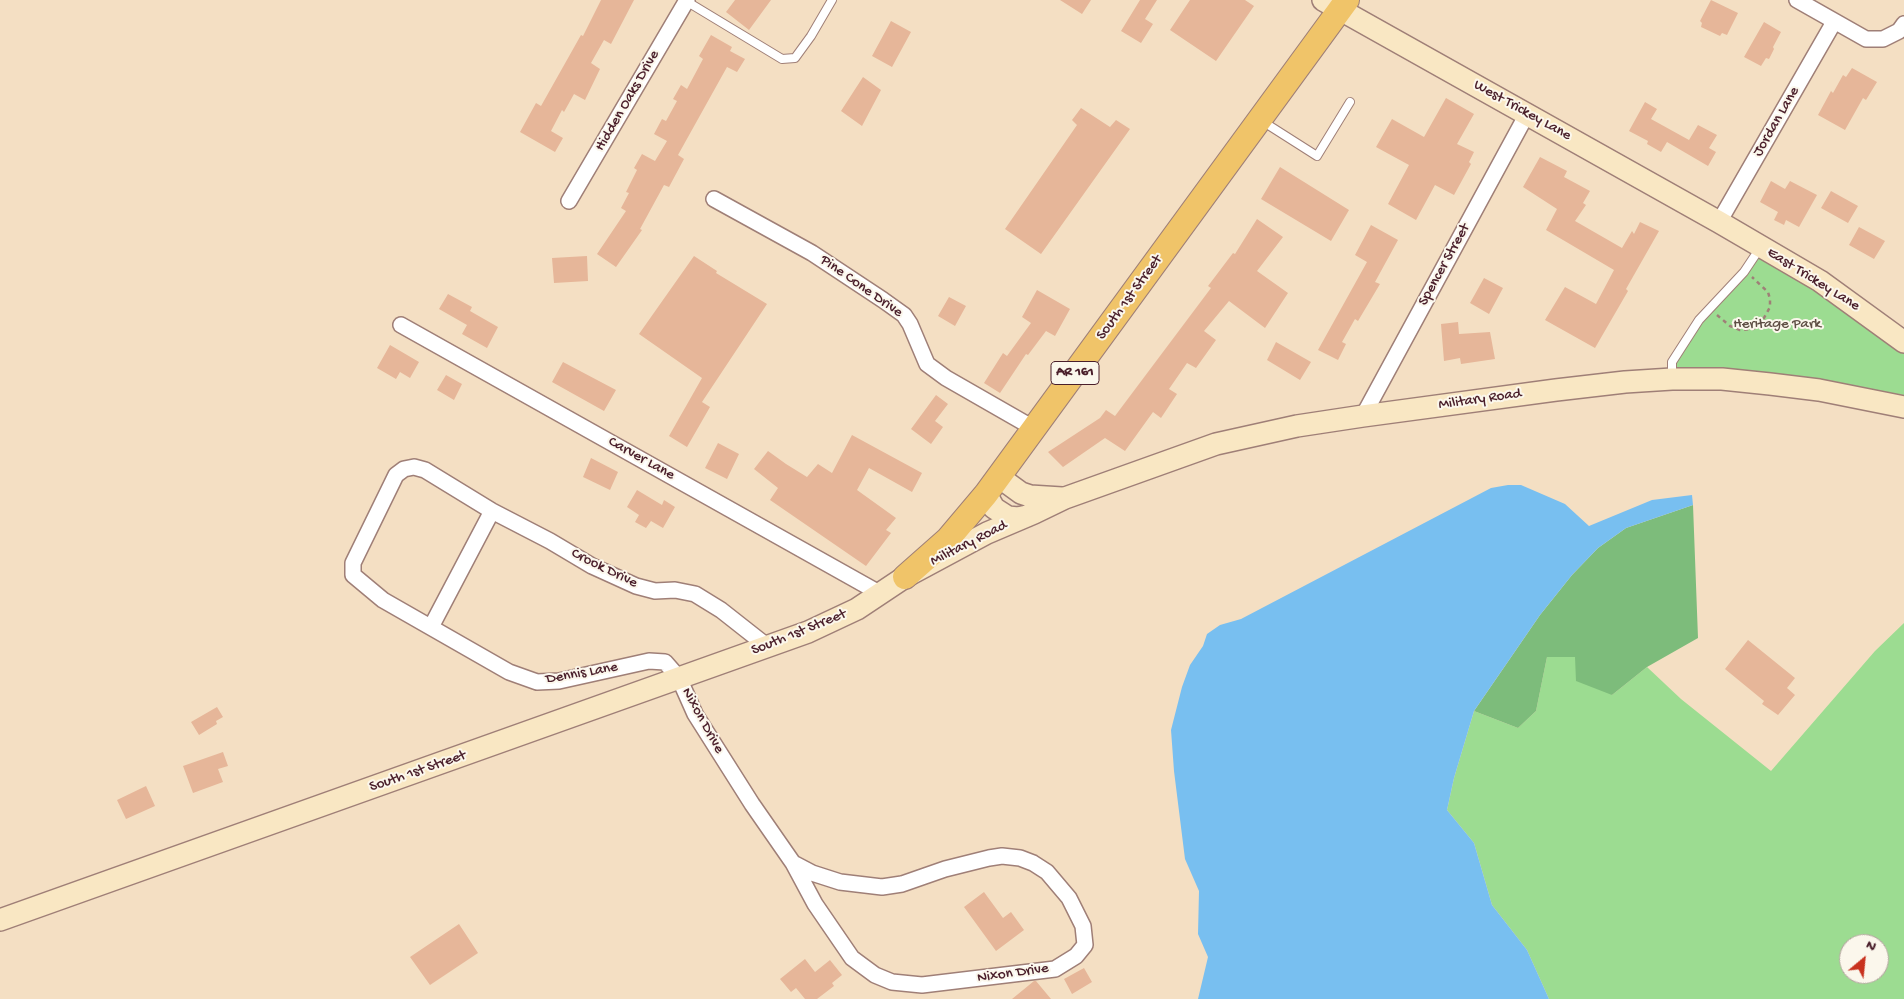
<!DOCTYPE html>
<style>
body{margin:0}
#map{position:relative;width:1904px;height:999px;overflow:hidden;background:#f4dfc3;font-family:"Gochi Hand",sans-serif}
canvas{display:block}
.north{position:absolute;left:1839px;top:934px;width:50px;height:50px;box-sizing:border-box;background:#fbf7ec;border:1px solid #b4a19f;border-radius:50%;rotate:28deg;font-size:14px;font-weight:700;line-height:20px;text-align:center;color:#4a1f2b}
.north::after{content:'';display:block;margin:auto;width:18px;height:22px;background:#c8321e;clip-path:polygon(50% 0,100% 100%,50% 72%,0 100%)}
</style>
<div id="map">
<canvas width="1904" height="999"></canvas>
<div class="north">N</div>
</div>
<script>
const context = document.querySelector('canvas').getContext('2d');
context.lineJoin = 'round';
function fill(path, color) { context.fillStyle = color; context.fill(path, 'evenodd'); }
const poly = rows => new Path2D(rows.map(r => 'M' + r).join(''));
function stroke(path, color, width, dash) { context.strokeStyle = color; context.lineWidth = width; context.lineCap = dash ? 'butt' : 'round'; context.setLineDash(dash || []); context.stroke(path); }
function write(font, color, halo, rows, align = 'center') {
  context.font = font + ' "Gochi Hand",sans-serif'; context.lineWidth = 4; context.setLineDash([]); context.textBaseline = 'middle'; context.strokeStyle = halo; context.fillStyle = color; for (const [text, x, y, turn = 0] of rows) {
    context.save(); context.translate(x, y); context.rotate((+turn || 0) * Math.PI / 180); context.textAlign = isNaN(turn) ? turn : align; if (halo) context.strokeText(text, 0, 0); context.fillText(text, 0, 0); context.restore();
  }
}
fill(poly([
 [1762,247,1904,342,1904,407,1672,379,1672,362,1699,320],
 [1904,623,1904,999,1549,999,1527,950,1492,905,1474,843,1447,810,1454,778,1474,711,1518,728,1536,711,1547,657,1575,657,1612,695,1647,667,1681,699,1771,771,1875,651],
 [1849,944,1879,944,1879,974,1849,974]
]), '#9cdc91');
fill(poly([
 [1693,505,1698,638,1647,667,1612,695,1576,681,1575,657,1547,657,1536,711,1518,728,1474,711,1540,615,1572,575,1598,548,1626,528]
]), '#7dbc7b');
fill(poly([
 [1508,485,1521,485,1565,504,1589,526,1652,500,1692,495,1693,505,1626,528,1598,548,1572,575,1540,615,1474,711,1454,778,1447,810,1474,843,1492,905,1527,950,1549,999,1198,999,1208,957,1198,934,1199,891,1185,859,1174,771,1171,730,1182,687,1190,665,1203,646,1207,634,1220,625,1241,619,1491,488]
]), '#78bff0');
fill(poly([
 [601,0,634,0,611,44,604,40,591,63,600,69,585,100,574,94,564,112,562,110,551,131,563,138,555,152,520,132,536,103,541,106,581,35,583,36],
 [735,0,771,0,749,30,726,12],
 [1060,0,1091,0,1082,14],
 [1140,0,1157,0,1145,19,1153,24,1141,43,1121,31],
 [1190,0,1245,0,1254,6,1216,61,1170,30],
 [1711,0,1738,13,1727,35,1722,33,1720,36,1701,27,1702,23,1700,21],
 [891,21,911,32,892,67,872,56],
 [1764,22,1781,32,1773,47,1774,49,1769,59,1766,58,1761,66,1744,57],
 [711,35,732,47,730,51,745,59,737,72,727,67,678,155,684,159,669,187,664,185,640,229,642,230,616,267,597,254,626,211,621,208,629,193,626,192,637,170,634,168,642,154,655,161,667,141,654,134,662,119,666,121,677,101,673,99,681,85,687,89,703,59,699,56],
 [1852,68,1877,82,1866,100,1863,98,1845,130,1818,115,1831,91,1833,93,1843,75,1846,77],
 [863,77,881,90,862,126,841,111],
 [1446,98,1474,114,1457,144,1474,152,1469,162,1471,164,1454,195,1435,185,1416,220,1388,204,1409,165,1376,147,1392,119,1424,137],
 [1645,102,1657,109,1651,119,1689,140,1698,125,1717,135,1709,148,1716,152,1708,166,1667,142,1661,152,1647,144,1648,141,1629,131],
 [1081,108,1110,127,1116,120,1130,129,1041,254,1005,229,1077,125,1072,120],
 [1540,157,1567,171,1564,177,1590,191,1583,203,1586,205,1575,221,1622,248,1632,231,1634,234,1640,222,1659,231,1626,289,1628,291,1595,348,1545,320,1565,287,1596,304,1614,270,1546,230,1557,209,1523,187],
 [1280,167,1349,210,1331,241,1261,199],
 [1771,181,1785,189,1790,181,1817,195,1799,227,1786,220,1784,225,1774,220,1778,212,1760,202],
 [1831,191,1858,206,1848,223,1821,208],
 [1257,219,1283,237,1257,271,1288,293,1265,328,1229,301,1204,331,1216,340,1196,368,1187,363,1169,389,1177,394,1161,418,1153,412,1125,451,1105,438,1063,467,1048,452,1100,418,1106,410,1115,416,1211,288,1208,286,1233,253,1235,254],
 [1371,225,1398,240,1375,282,1380,284,1358,321,1355,319,1342,342,1346,344,1338,360,1318,350,1367,262,1355,255],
 [1859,227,1885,241,1874,259,1849,245],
 [587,256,588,281,554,283,552,258],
 [694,256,717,271,716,273,767,304,702,402,710,407,687,447,669,436,702,378,639,334],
 [1484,278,1503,288,1489,314,1470,303],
 [1037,290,1070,309,1055,336,1046,331,1028,355,1026,354,1000,393,984,383,1003,353,1007,356,1031,323,1022,317],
 [448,294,472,307,470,311,498,327,487,348,462,334,467,325,439,309],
 [949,297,966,306,955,326,938,316],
 [1458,322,1459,334,1490,332,1495,359,1461,364,1460,358,1444,361,1441,324],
 [1276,342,1311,362,1300,380,1267,360],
 [390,345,419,362,410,378,400,372,396,379,377,368],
 [563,362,616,390,604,411,552,382],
 [446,375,462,384,454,400,437,390],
 [936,395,948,404,935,421,943,427,931,444,911,429],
 [852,435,922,473,912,492,869,468,857,490,896,518,886,530,891,533,866,566,770,500,778,488,754,469,768,451,786,464,807,477,818,464,832,473],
 [718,443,739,454,727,479,705,468],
 [591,458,618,472,610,490,583,477],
 [637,490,662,505,664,500,675,507,663,528,651,521,646,528,635,522,639,515,627,507],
 [1748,640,1795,678,1787,688,1795,695,1778,715,1762,704,1764,701,1725,669],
 [217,707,223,717,216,721,217,724,199,735,191,722],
 [223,752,228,766,218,769,223,782,193,793,183,766],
 [146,786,155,806,126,819,117,800],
 [984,892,1003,918,1011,912,1024,930,996,951,964,907],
 [459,924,478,953,430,985,410,957],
 [805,959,815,972,830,960,842,975,832,983,834,986,817,999,805,999,796,988,791,992,780,979],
 [1084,968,1092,982,1072,994,1064,979],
 [1034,981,1036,981,1051,999,1012,999]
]), '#e6b699');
const lane = poly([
 [686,1,782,59,795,58,811,36,832,0],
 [1262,121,1317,156,1350,102],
 [1672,379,1672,362,1699,320,1744,272,1760,248]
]);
const street = poly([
 [1797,0,1866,39,1883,39,1899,31,1904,24],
 [714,199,812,253,883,300,904,315,910,324,927,364,946,378,1035,429],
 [569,201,687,0],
 [1719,222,1834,22],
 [401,325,881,594],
 [1363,416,1527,114],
 [431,627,492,511],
 [768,647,721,610,695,594,675,590,655,591,636,586,592,566,550,541,492,511,425,470,414,467,404,469,396,475,353,563,353,575,383,600,509,672,537,682,559,681,649,661,665,662,679,678,695,714,752,804,793,863,812,873,840,882,882,887,902,884,945,869,989,858,1002,856,1020,858,1033,863,1047,872,1069,898,1083,926,1085,945,1076,956,1055,969,922,985,892,982,875,975,852,958,815,904,793,863]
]);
const secondary = poly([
 [1323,0,1719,222,1820,281,1904,342],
 [999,477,1021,493,1030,496,1062,498],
 [986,494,994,508,1008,517,1018,518,1027,516],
 [0,920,808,632,857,609,905,577,987,533,1034,513,1065,498,1216,444,1297,426,1363,416,1556,390,1625,382,1672,379,1722,379,1770,384,1819,390,1904,407]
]);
const primary = poly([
 [905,577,948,539,986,494,1347,0]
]);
stroke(lane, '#9f7f77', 10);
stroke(street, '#9f7f77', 18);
stroke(secondary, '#9f7f77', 24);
stroke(primary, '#9f7f77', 26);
stroke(poly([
 [1717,315,1730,326,1740,330,1753,329,1760,325,1770,307,1770,299,1768,292,1752,277]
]), '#9f7f77', 2.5, [4, 4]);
stroke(lane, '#fff', 8);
stroke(street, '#fff', 15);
stroke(secondary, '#f9e7c3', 21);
stroke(primary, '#f0c469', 24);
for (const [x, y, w] of [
 [1075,373,48]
]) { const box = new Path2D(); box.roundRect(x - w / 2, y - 11.5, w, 23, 4); context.fillStyle = '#fbf7ec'; context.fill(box); stroke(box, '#4a1f2b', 1); }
write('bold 14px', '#4a1f2b', null, [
 ["AR 161",1075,373]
]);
write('15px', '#4a1f2b', '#fbf7ec', [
 ["Hidden Oaks Drive",628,101,-60],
 ["West Trickey Lane",1522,111,29],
 ["Jordan Lane",1777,122,-60],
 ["Spencer Street",1445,265,-61],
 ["East Trickey Lane",1813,280,32],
 ["Pine Cone Drive",861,287,35],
 ["South 1st Street",1130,298,-54],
 ["Military Road",1480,400,-8],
 ["Carver Lane",641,459,29],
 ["Military Road",969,544,-27],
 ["Crook Drive",604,569,26],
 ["South 1st Street",799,633,-22],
 ["Dennis Lane",582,674,-10],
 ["Nixon Drive",702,721,61],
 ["South 1st Street",418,772,-19],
 ["Nixon Drive",1013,974,-8]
]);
write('15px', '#5e4e44', '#fbf7ec', [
 ["Heritage Park",1777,325]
]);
</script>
